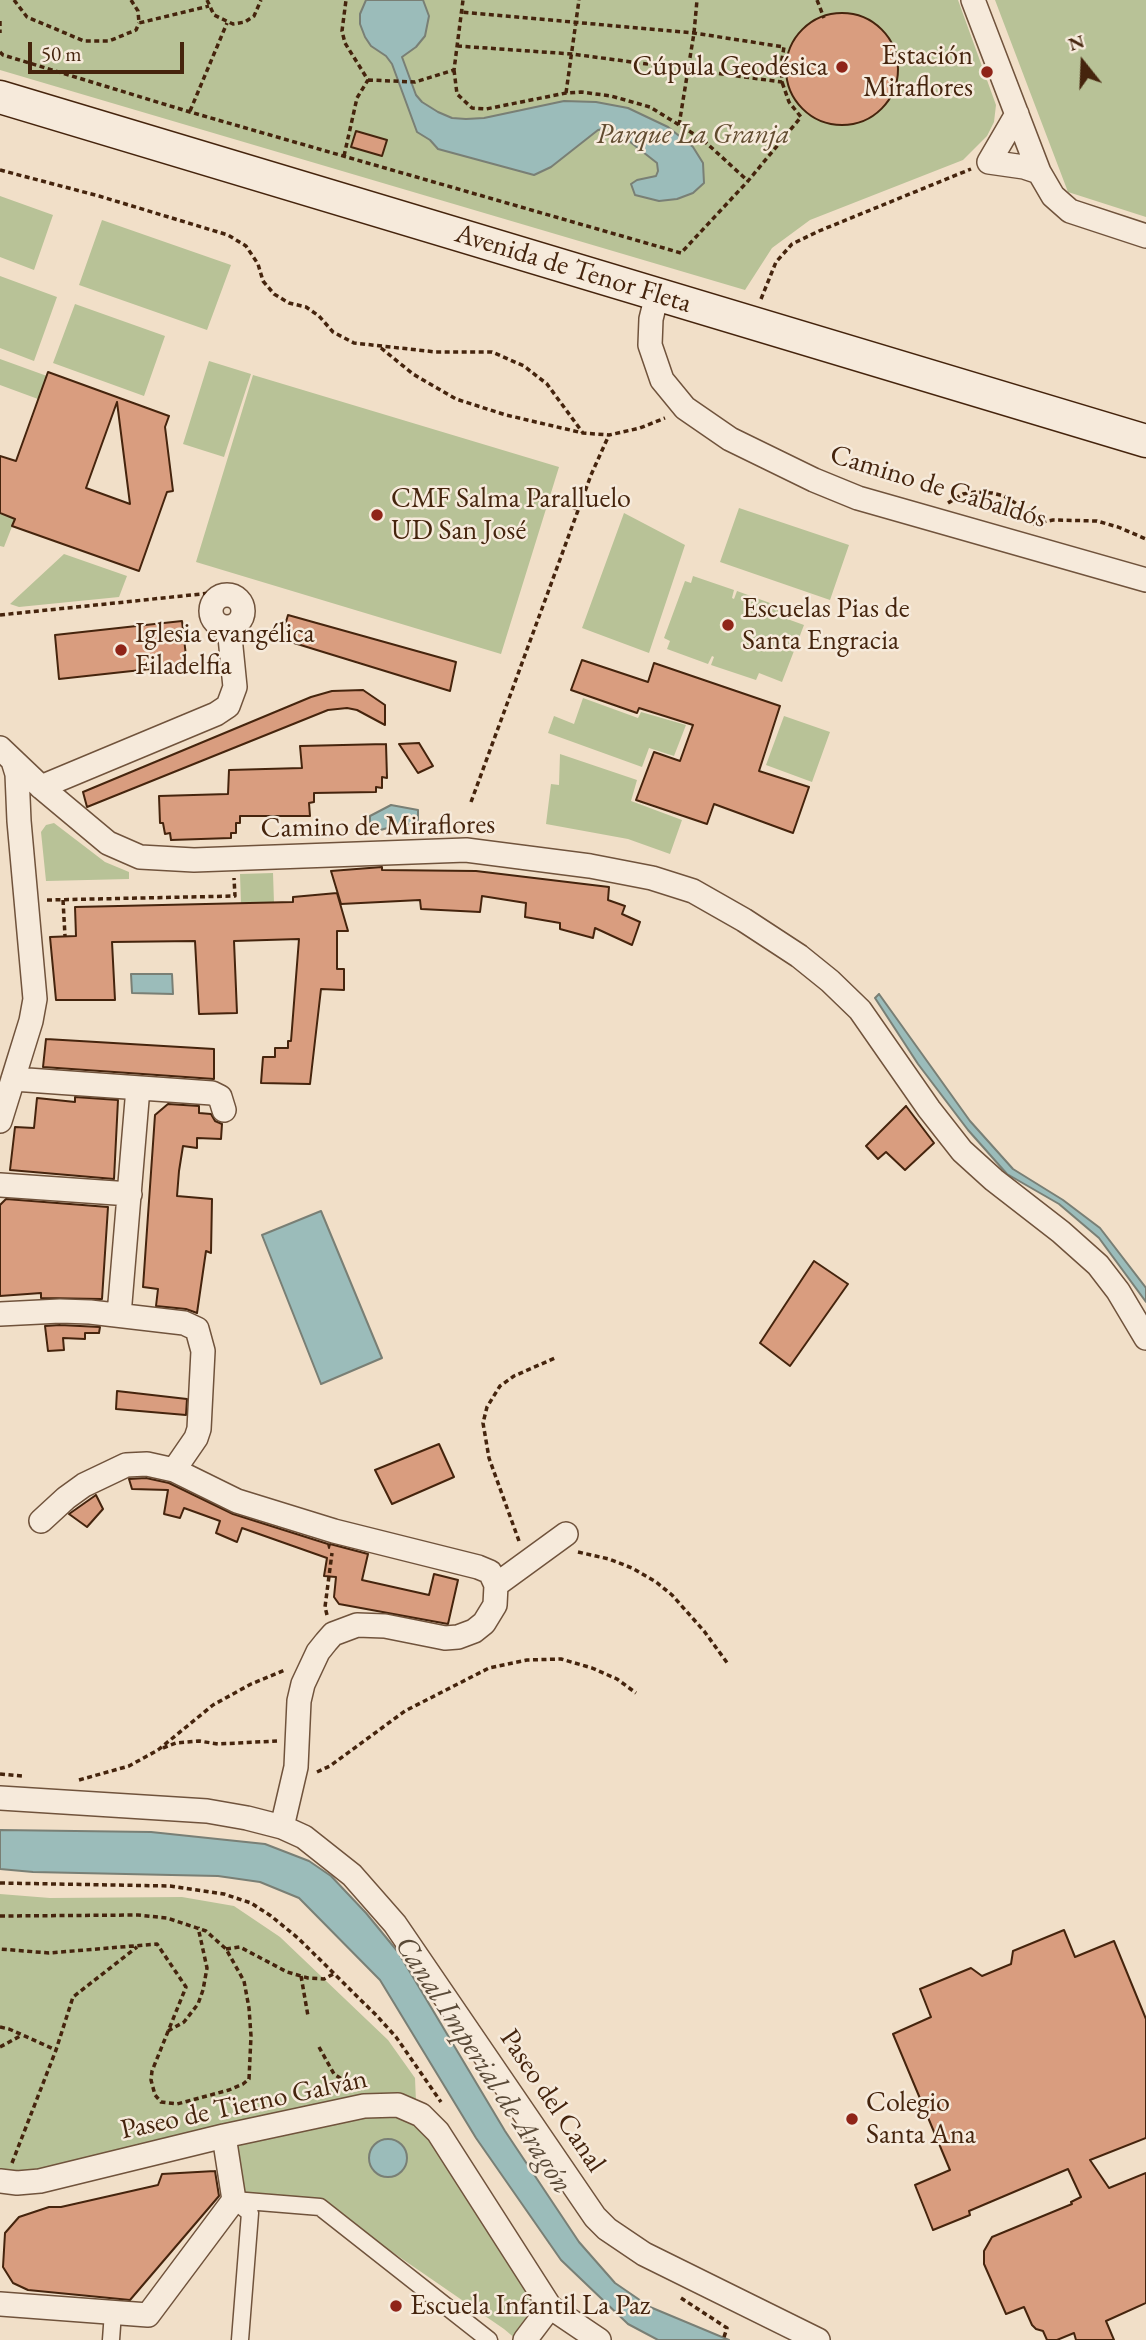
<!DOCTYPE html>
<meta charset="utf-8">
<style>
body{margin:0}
#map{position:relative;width:1146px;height:2340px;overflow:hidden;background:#f1dfc8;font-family:"EB Garamond",serif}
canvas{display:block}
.north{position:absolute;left:1048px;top:28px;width:70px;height:70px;-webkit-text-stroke:5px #f6eadb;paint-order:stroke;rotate:342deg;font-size:19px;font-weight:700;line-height:28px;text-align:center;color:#45240d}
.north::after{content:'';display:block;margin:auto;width:24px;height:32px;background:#45240d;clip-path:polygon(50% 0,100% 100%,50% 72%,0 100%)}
.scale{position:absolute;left:28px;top:42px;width:156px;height:32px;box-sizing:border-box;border:4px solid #45240d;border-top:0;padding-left:9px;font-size:21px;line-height:24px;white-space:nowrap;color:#45240d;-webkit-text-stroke:5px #f6eadb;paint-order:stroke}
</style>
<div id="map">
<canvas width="1146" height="2340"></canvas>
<div class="north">N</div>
<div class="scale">50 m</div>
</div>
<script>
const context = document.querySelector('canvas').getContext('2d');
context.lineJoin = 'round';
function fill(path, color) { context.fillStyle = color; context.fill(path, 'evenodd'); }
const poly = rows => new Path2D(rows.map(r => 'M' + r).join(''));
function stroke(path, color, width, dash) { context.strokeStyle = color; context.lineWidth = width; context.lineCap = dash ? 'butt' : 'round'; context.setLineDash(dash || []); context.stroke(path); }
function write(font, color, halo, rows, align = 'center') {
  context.font = font + ' "EB Garamond",serif'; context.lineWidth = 5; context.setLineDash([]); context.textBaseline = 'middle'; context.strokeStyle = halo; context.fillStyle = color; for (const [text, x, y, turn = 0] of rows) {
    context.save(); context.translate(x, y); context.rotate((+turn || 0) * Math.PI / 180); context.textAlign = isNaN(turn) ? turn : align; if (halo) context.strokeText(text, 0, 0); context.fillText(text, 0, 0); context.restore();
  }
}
fill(poly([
 [0,0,958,0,996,105,994,122,987,136,963,160,810,220,772,248,745,290,0,70],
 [995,0,1146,0,1146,217,1068,192],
 [0,196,53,215,34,270,0,257],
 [102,220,231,265,207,330,79,285],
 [0,276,57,297,34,361,0,348],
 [75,304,165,336,144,396,53,363],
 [0,359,47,376,38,399,0,385],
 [209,361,251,374,224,457,183,444],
 [253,375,559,467,501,654,196,562],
 [739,508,849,545,830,600,720,562],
 [0,513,15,519,4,547,0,546],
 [624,513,685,545,649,653,582,628],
 [64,554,127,576,119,597,19,607,10,604],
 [693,576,734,590,732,598,734,599,737,591,781,607,779,616,804,625,782,682,759,673,756,680,711,665,714,657,712,656,708,664,667,649,670,641,664,638,685,581,691,583],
 [583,698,638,718,641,712,686,725,674,756,649,748,642,767,548,733,554,716,574,724],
 [784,716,830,732,812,782,766,765],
 [560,754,637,780,631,801,682,820,670,854,628,839,546,824,551,784,559,785],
 [54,823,105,862,129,872,129,879,46,881,41,832,46,825],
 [273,873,274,903,241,904,240,874],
 [0,1894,50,1898,182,1897,234,1906,280,1937,388,2040,415,2078,416,2102,45,2172,17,2173,0,2171],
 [409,2109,550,2307,517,2340,504,2329,321,2203,239,2196,232,2134]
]), '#b8c297');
const water = poly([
 [366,0,423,0,429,16,425,36,416,47,402,57,416,95,422,102,438,112,452,118,466,119,484,118,564,101,596,102,628,108,668,127,693,147,703,163,704,183,693,193,677,199,659,201,635,195,631,184,637,180,656,176,658,171,657,163,611,127,598,130,551,167,534,175,438,149,430,140,417,132,392,64,386,56,371,46,365,37,360,24,360,14,366,0],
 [391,805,418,810,418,820,413,825,405,823,377,831,370,823,370,816,391,805],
 [131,974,172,974,173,994,132,993,131,974],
 [879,994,970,1121,1013,1169,1063,1200,1100,1228,1146,1288,1146,1302,1099,1238,1059,1204,1007,1174,968,1130,918,1064,875,998,879,994],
 [321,1211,382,1358,321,1384,262,1235,321,1211],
 [0,1830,151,1832,265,1844,309,1861,331,1876,366,1913,398,1952,505,2131,579,2242,615,2283,650,2307,729,2340,658,2340,628,2324,561,2260,476,2138,380,1980,299,1898,260,1882,218,1876,33,1872,0,1869,0,1830],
 '369 2158a19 19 0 1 1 38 0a19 19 0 1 1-38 0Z'
]);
fill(water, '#9bbcba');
stroke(water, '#797f75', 2);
const building = poly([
 '786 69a56 56 0 1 1 112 0a56 56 0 1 1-112 0Z',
 [356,131,387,140,382,156,351,147,356,131],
 [48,372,169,416,165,427,173,491,167,492,139,571,12,526,15,519,0,513,0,456,16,461,48,372],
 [117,402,130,504,86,488,117,402],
 [288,615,456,662,450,691,281,639,288,615],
 [182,621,187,665,59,679,55,635,182,621],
 [582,660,648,682,654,663,780,706,759,771,809,787,793,833,714,804,707,824,636,800,654,752,680,761,693,725,639,708,637,713,571,690,582,660],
 [363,690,385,705,385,725,357,710,347,708,328,710,87,807,83,792,311,697,332,691,363,690],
 [419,743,433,766,418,773,399,744,419,743],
 [386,744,387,778,382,777,382,788,376,787,376,792,314,793,314,802,309,803,310,816,240,816,240,823,236,823,236,833,231,833,231,838,171,840,170,833,165,834,163,823,160,823,159,796,228,794,229,770,302,768,300,746,386,744],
 [382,867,382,870,476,871,609,887,608,900,625,906,622,914,640,922,632,945,595,928,593,938,560,929,560,923,525,917,526,903,482,896,480,912,421,909,420,900,341,904,331,871,382,867],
 [337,893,348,931,337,931,337,969,344,969,344,990,321,989,310,1084,261,1083,263,1057,275,1057,275,1048,288,1048,288,1041,291,1041,299,939,234,941,237,1013,199,1014,195,941,112,942,115,1000,56,1000,50,937,76,936,75,907,293,902,293,897,337,893],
 [46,1039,214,1049,214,1079,43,1067,46,1039],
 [75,1097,118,1100,114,1179,10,1170,15,1127,34,1128,37,1098,75,1102,75,1097],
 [168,1104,199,1106,199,1113,211,1114,215,1121,222,1124,221,1139,197,1138,197,1148,183,1146,179,1171,177,1196,212,1199,211,1253,206,1251,197,1313,186,1309,156,1306,158,1289,143,1287,155,1115,168,1104],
 [906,1106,934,1143,905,1170,886,1152,878,1159,866,1146,906,1106],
 [6,1199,108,1207,102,1299,41,1298,41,1293,0,1296,0,1205,6,1199],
 [814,1261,848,1284,790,1366,760,1343,814,1261],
 [60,1325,100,1327,99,1333,85,1333,85,1339,63,1338,64,1350,48,1351,45,1326,60,1325],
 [117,1391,187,1399,186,1415,116,1409,117,1391],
 [439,1444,454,1477,392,1504,375,1470,439,1444],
 [146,1478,169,1483,233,1514,328,1544,329,1548,330,1544,368,1554,362,1580,429,1595,434,1574,458,1580,448,1624,339,1604,334,1597,336,1577,324,1576,327,1558,242,1528,237,1542,216,1533,220,1521,184,1508,180,1518,164,1514,168,1490,132,1489,129,1479,146,1478],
 [96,1495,103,1509,87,1527,69,1514,96,1495],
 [1064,1930,1075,1957,1114,1941,1146,2019,1146,2138,1090,2160,1109,2188,1146,2173,1146,2303,1106,2321,1114,2340,1076,2340,1074,2333,1057,2340,1047,2340,1043,2331,1036,2329,1032,2325,1024,2307,1006,2314,984,2264,984,2251,992,2237,1072,2204,1071,2202,1081,2197,1068,2169,969,2211,970,2215,933,2230,915,2185,950,2170,893,2034,931,2017,920,1989,971,1968,982,1976,1011,1964,1013,1951,1064,1930],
 [215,2171,219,2196,130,2300,28,2290,13,2283,3,2267,5,2233,19,2217,49,2207,61,2207,158,2185,162,2174,215,2171]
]);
fill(building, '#d99d7f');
stroke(building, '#45240d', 2);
const pedestrian = poly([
 [234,2200,320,2207,489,2340],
 [234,2200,250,2213,240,2340],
 [111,2340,113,2312]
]);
const minor = poly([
 [973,0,1039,172,1053,196,1070,211,1146,236],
 [1017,114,989,162,1024,167,1039,172],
 [657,295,651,319,650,345,662,380,685,408,730,439,814,480,858,498,1146,580],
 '211 611a16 16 0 1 1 32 0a16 16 0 1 1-32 0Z',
 [0,748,41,787,108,843,140,857,194,860,466,850,590,866,652,878,693,891,744,920,799,956,830,981,860,1010,929,1109,962,1151,994,1180,1061,1232,1098,1265,1118,1291,1146,1338],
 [41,787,216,714,228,706,235,687,229,627],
 [13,1079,212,1093,220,1097,224,1110],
 [0,1121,31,1021,35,999,19,821,17,774,13,761],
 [0,1185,130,1194],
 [0,1314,60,1311,90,1312,184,1323,197,1329,203,1351,199,1429,196,1438,174,1470],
 [119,1315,138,1088],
 [41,1521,66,1498,84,1485,126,1465,147,1464,174,1470,237,1501,334,1531,478,1567,490,1572,496,1585,495,1605,484,1623,474,1631,458,1637,445,1638,385,1626,357,1625,333,1634,326,1642,318,1652,303,1684,299,1701,296,1767,282,1827],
 [496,1585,566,1534],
 [0,1798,207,1811,247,1818,282,1827,304,1837,352,1875,395,1924,595,2217,607,2229,644,2254,818,2340],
 [0,2181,17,2183,40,2181,224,2136,364,2106,398,2105,421,2115,438,2132,550,2307,599,2340],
 [0,2304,148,2315,234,2200,224,2136],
 [525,2340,550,2307]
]);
const secondary = poly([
 [0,97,1146,441]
]);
stroke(pedestrian, '#70533c', 19);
stroke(minor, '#70533c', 26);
stroke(secondary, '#45240d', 35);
stroke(poly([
 [14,0,27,17,84,41,109,41,136,30,139,23],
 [131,0,138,11,139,23,209,6],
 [207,0,214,15,233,24,245,22,254,16,261,0],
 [817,0,824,18],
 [0,21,0,33],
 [457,46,572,54,782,82,781,65,784,47,694,33,461,12],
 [0,52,3,55,190,112,681,253,748,181,801,117,789,102,782,82],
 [454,70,457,94,472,108,486,109,566,93,581,92,611,96,650,107,702,139,748,181],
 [368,80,415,82,454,70,463,0],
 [566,93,579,0],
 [190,111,227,23],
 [679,125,694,33,697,0],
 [344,156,357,98,368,80,345,43,342,31,346,0],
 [0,170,99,196,228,235,246,246,258,264,263,281,274,294,289,303,306,307,319,316,333,332,354,343,436,352,492,352,524,366,547,384,583,433],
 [761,299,776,262,792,244,819,231,971,169],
 [381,348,413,374,456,399,506,415,583,433,609,435,640,428,665,418],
 [564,503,578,510],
 [948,503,963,494,975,492,992,493,1004,496,1020,506,1023,515,1022,521],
 [1033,524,1053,520,1097,521,1118,527,1146,539],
 [0,615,211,593],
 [471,802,591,475,609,435],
 [47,900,235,896,234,878],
 [63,900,65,936],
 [519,1541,489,1458,483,1423,487,1407,500,1386,514,1376,555,1358],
 [578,1552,609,1559,632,1568,656,1582,672,1595,704,1631,728,1664],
 [327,1615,325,1607,332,1553],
 [163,1748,176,1743,199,1741,218,1744,277,1741],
 [317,1772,330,1766,405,1711,489,1668,527,1660,561,1659,592,1668,617,1679,636,1693],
 [0,1774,22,1776],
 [79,1780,129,1766,158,1750,213,1705,251,1684,285,1670],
 [0,1883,170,1886,224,1894,251,1903,271,1916,298,1938,377,2016,396,2037,441,2102],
 [0,1916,138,1915,167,1918,206,1931,226,1949,244,1981,249,2008,251,2036,249,2079,243,2084,229,2090,177,2104,161,2102,155,2095,151,2080,152,2071,186,1987,157,1944,49,1953,0,1949],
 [226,1949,240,1947,287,1972,308,1978,324,1979,335,1973],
 [301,1976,308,2016],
 [0,2027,9,2029,56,2050],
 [168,2031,184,2022,198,2004,203,1990,207,1968,198,1927],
 [0,2047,22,2035],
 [319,2047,334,2074,346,2082,358,2084],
 [12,2163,56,2050,73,1997,137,1947],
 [681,2298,727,2328,723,2340]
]), '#45240d', 3.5, [5, 3.5]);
stroke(pedestrian, '#f6eadb', 16);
stroke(minor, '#f6eadb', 23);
stroke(secondary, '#f6eadb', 32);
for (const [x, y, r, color] of [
 [842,67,7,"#8f2418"],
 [987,72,7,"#8f2418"],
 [377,515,7,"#8f2418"],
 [728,625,7,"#8f2418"],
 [121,650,7,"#8f2418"],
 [852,2119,7,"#8f2418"],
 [396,2306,7,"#8f2418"]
]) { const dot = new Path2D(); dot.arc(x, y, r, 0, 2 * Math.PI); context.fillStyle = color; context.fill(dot); stroke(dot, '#f6eadb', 2.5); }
write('28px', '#45240d', '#f6eadb', [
 ["Estación",973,56,"right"],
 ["Miraflores",973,88,"right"],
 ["Cúpula Geodésica",828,67,"right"],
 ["CMF Salma Paralluelo",391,499],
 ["UD San José",391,531],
 ["Escuelas Pias de",742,609],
 ["Santa Engracia",742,641],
 ["Iglesia evangélica",135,634],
 ["Filadelfia",135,666],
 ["Colegio",866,2103],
 ["Santa Ana",866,2135],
 ["Escuela Infantil La Paz",410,2306]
], 'left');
write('italic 28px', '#624c30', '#f6eadb', [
 ["Parque La Granja",693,135]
]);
write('28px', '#45240d', '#f6eadb', [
 ["Avenida de Tenor Fleta",573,269,17],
 ["Camino de Cabaldós",938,487,17],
 ["Camino de Miraflores",378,827,-1],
 ["Paseo del Canal",552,2101,56],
 ["Paseo de Tierno Galván",244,2105,-12]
]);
write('italic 30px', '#5a4a38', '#f6eadb', [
 ["Canal Imperial de Aragón",483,2065,57]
]);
</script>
